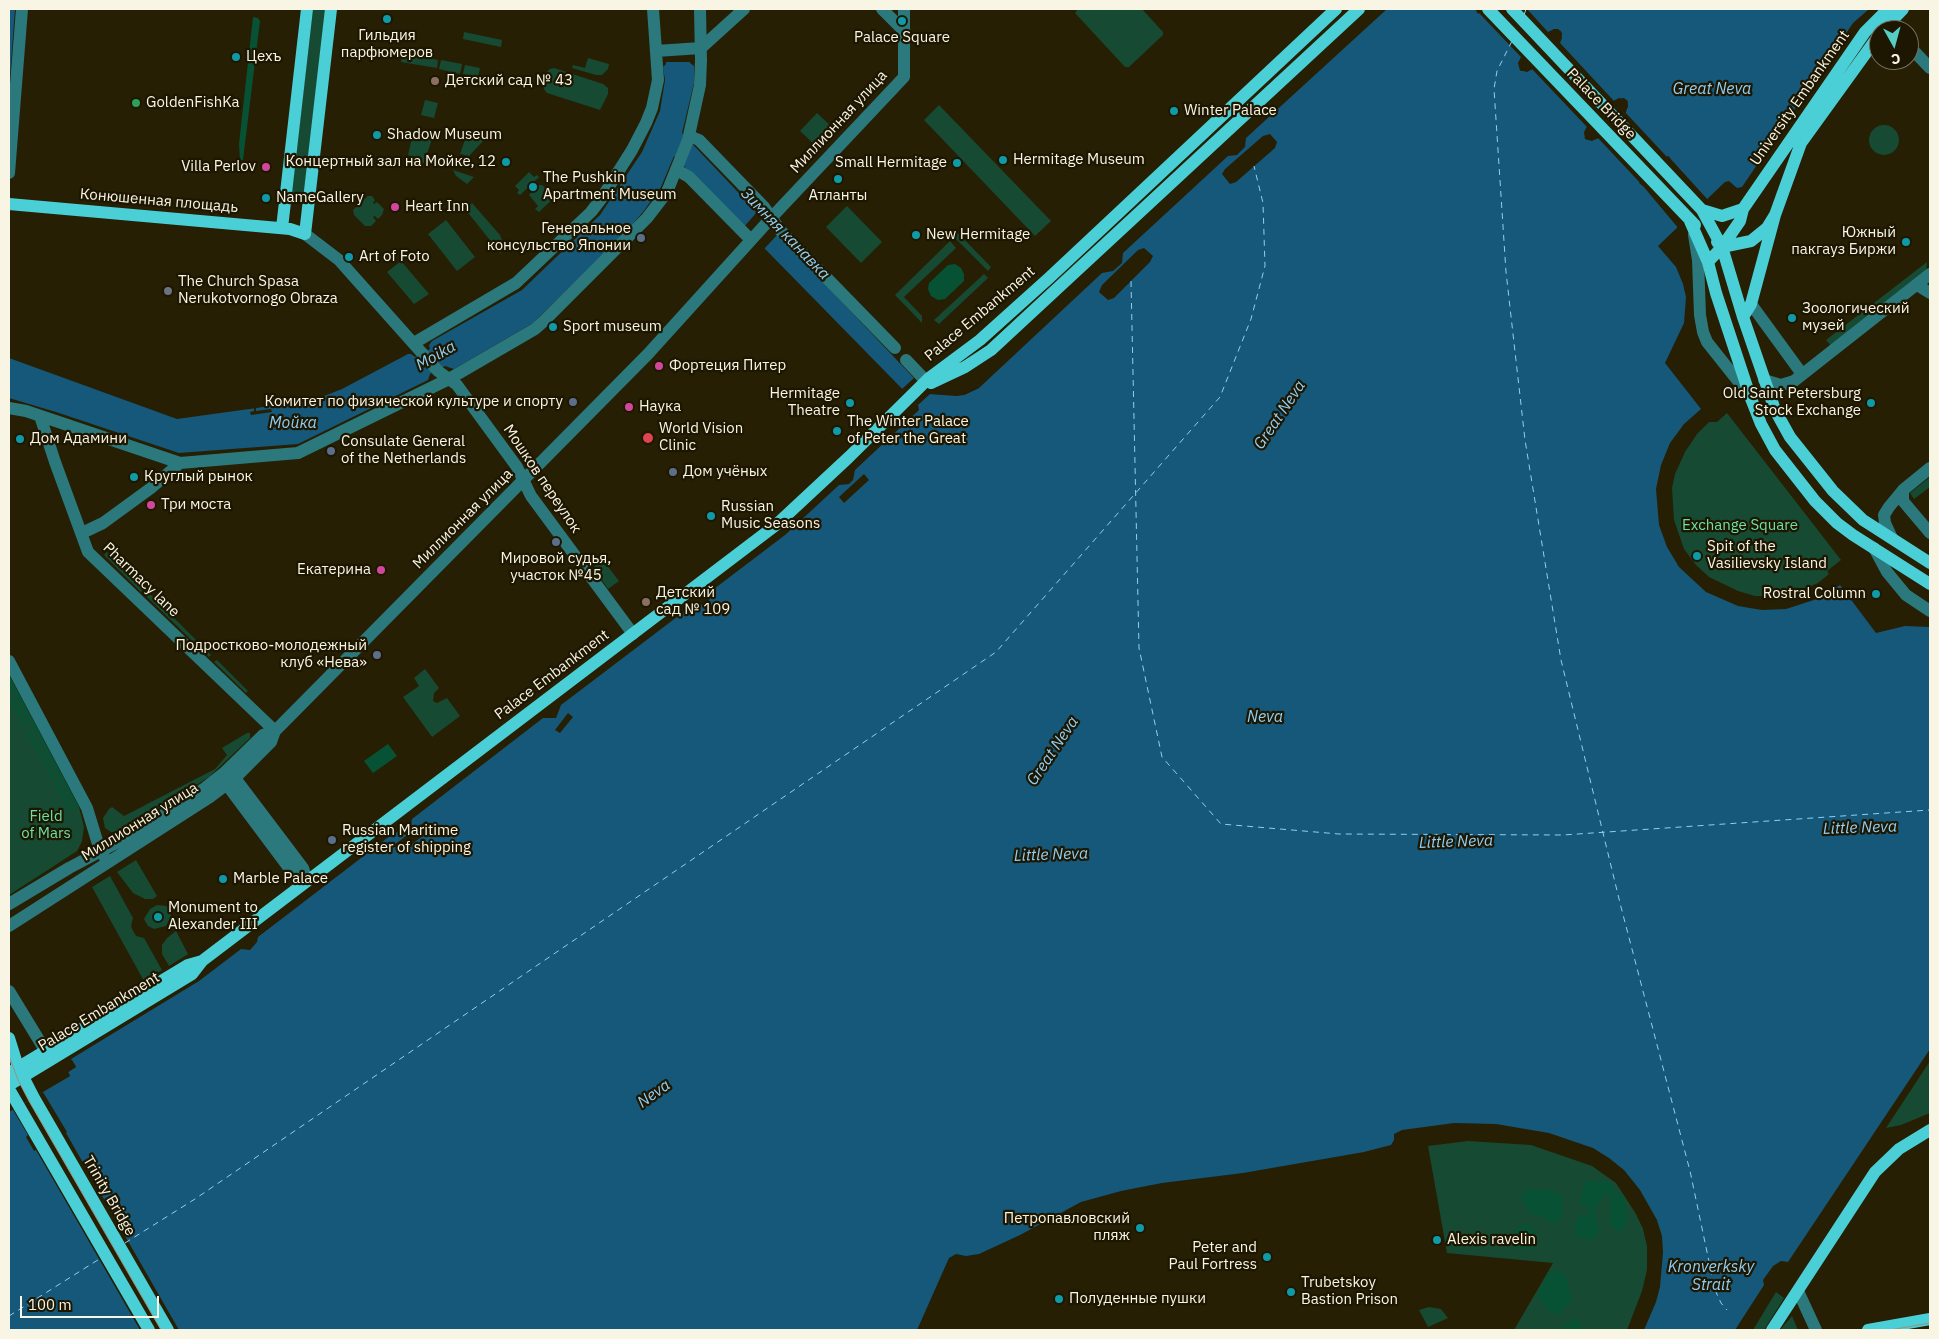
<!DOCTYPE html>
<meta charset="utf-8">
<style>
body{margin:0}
#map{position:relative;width:1939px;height:1339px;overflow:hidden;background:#261f03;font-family:"IBM Plex Sans",sans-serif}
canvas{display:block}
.frame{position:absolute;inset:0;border:10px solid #f9f5e4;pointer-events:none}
.north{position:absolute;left:1869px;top:20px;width:50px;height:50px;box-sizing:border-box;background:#1d1600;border:1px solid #756f5b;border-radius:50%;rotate:173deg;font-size:14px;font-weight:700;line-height:20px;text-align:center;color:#f9f5e4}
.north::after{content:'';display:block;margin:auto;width:18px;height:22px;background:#55cec6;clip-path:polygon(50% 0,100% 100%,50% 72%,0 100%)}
.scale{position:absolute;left:20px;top:1296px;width:139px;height:22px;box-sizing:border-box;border:2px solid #f9f5e4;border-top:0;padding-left:6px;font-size:15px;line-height:18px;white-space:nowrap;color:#f9f5e4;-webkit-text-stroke:4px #1d1600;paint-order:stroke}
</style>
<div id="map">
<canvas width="1939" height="1339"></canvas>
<div class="frame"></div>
<div class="north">С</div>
<div class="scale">100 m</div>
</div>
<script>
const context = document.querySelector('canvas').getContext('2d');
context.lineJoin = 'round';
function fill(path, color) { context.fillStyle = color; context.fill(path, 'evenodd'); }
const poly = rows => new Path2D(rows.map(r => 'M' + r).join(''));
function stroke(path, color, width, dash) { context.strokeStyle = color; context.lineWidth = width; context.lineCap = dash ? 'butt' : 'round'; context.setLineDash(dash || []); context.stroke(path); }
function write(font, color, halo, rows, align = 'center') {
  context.font = font + ' "IBM Plex Sans",sans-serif'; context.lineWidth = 4.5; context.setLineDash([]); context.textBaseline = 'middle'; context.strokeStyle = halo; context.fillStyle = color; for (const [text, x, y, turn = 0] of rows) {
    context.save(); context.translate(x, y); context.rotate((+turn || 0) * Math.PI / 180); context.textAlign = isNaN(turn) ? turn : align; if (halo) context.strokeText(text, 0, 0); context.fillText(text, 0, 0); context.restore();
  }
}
fill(poly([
 [313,9,326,9,303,200,291,198],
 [1078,9,1142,9,1163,32,1163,35,1129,67,1125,67,1075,13],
 [464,32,502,40,501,47,463,39],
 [403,53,438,60,437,68,401,62],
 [588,58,609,64,608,69,602,75,596,75,572,68,573,65,585,68],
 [441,60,462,64,460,74,439,69],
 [465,65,480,68,478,77,463,74],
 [554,68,603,84,608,88,608,94,600,110,547,93,544,89,543,84,547,72,550,69],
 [425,100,438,103,434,118,421,115],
 [939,105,1051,221,1035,236,924,120],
 [817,113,834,129,817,147,800,131],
 '1869 140a15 15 0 1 1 30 0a15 15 0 1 1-30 0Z',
 [414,129,431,133,433,136,424,163,412,160,413,157,408,155],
 [467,134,485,139,469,156,460,154],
 [453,170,474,177,467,184,456,176],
 [529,172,534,177,537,175,539,177,520,195,517,193,519,190,515,186],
 [537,185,542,185,551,193,554,191,558,194,539,212,535,209,538,206,529,195],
 [368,196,372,196,375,200,373,203,374,204,377,202,384,209,382,215,378,219,375,216,373,217,376,221,371,226,365,226,354,215,353,210],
 [472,203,500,235,503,243,501,254,465,209],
 [847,206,882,242,861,263,826,227],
 [446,220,475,257,457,271,428,234],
 [958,233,991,267,988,271,954,237],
 [950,241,956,248,904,297,922,316,922,323,895,295],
 [401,261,429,294,414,304,387,272],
 [1927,262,1926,274,1832,347,1826,340],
 [984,274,988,278,939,324,934,320],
 [1727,413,1841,560,1827,571,1829,574,1818,583,1786,596,1755,596,1738,591,1709,577,1696,565,1684,549,1674,520,1672,488,1675,474,1685,452,1697,434,1709,422,1717,422],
 [1930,477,1930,487,1914,499,1910,493],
 [107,552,144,589,141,592,104,555],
 [603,560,619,581,608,589,593,567],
 [149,593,211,655,209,657,146,596],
 [217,660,248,691,246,693,214,662],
 [425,669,439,688,434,693,433,701,437,703,447,698,460,716,432,737,403,697,419,686,414,678],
 [9,675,79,807,84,827,82,841,77,851,9,895],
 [247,733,250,733,250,738,209,777,121,832,111,832,105,828,103,818,109,809,112,807,124,816,215,769,227,755,222,748],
 [136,860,157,896,153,899,145,899,133,893,117,872],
 [110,876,133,918,131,926,133,931,136,936,144,938,162,970,144,981,92,887],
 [157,905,166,906,169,908,171,916,166,926,154,929,148,926,144,919,150,909],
 [176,931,188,954,169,966,162,954,162,945,167,938],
 [1930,1061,1930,1113,1901,1125,1886,1128],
 [1468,1141,1531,1145,1592,1166,1616,1183,1636,1214,1643,1229,1647,1246,1647,1270,1642,1291,1627,1330,1514,1330,1553,1263,1447,1253,1428,1146],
 [1776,1292,1784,1298,1764,1330,1753,1330],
 [1429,1307,1441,1309,1448,1318,1428,1327,1419,1310],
 [1792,1316,1798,1330,1780,1330]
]), '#174a32');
fill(poly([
 [253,17,258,18,260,21,243,160,240,160,239,144],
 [955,264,961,268,964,274,964,281,945,299,938,300,931,296,928,289,929,283,948,265],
 [9,675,79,807,76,809,9,683],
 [9,691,27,724,24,726,9,699],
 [29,729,73,811,70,812,26,730],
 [388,744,397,756,373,773,364,761],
 [1590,1181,1605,1181,1613,1185,1615,1193,1623,1194,1627,1216,1624,1230,1617,1231,1610,1225,1611,1196,1605,1195,1595,1208,1599,1234,1594,1238,1586,1239,1576,1237,1575,1221,1581,1215,1589,1215,1590,1208,1580,1204,1584,1182],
 [1525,1189,1549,1190,1560,1194,1563,1199,1561,1220,1556,1223,1551,1223,1541,1215,1531,1215,1521,1198],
 [1529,1224,1537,1235,1534,1249,1531,1250,1497,1242,1498,1238,1514,1233,1517,1227],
 [1553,1270,1561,1272,1566,1276,1572,1300,1561,1313,1557,1314,1549,1312,1540,1299,1538,1293,1548,1275],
 [1574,1319,1579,1320,1582,1330,1558,1330]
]), '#075234');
fill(poly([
 [9,9,15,9,9,90],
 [664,9,688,9,690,63,694,66,694,83,682,133,929,394,957,396,964,395,979,388,1102,273,1113,271,1122,263,1123,253,1228,156,1237,155,1245,147,1246,138,1387,9,1869,9,1853,23,1742,187,1737,188,1729,181,1725,182,1658,246,1676,267,1683,284,1686,297,1684,323,1665,363,1701,409,1684,424,1670,443,1661,465,1656,489,1659,525,1667,547,1679,567,1706,592,1738,606,1762,610,1786,609,1820,598,1840,585,1876,633,1905,626,1930,627,1930,1049,1788,1262,1781,1261,1773,1266,1763,1280,1764,1285,1735,1330,1644,1330,1656,1302,1660,1287,1663,1253,1662,1236,1657,1220,1640,1190,1624,1170,1609,1158,1593,1148,1549,1133,1496,1124,1454,1123,1402,1130,1394,1134,1394,1140,1391,1145,1364,1152,1243,1173,1162,1183,1121,1191,1081,1202,1020,1235,979,1254,966,1256,956,1254,949,1258,917,1330,9,1330,9,1112,70,1076,68,1072,76,1067,71,1059,199,981,241,949,250,950,257,942,258,937,395,832,404,833,411,825,412,819,543,718,556,718,561,705,694,604,704,605,709,601,710,592,785,535,839,485,849,484,853,480,855,470,919,410,918,405,674,156,661,187,643,212,622,236,533,323,454,369,445,366,430,374,428,380,298,444,179,453,56,412,9,398,9,358,177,419,314,400,342,389,408,354,411,354,415,357,430,349,429,345,432,341,522,290,600,215,642,152,660,111,665,80,663,67,666,64],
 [1554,29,1558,29,1562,33,1560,42,1531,70,1521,71,1520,70,1519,64,1521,60],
 [1624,98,1628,102,1626,112,1597,139,1587,140,1585,133,1586,128,1615,100],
 [1668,156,1671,159,1643,186,1639,183]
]), '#15587a');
fill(poly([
 [663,9,689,9,691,62,665,62],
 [1475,9,1527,9,1548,32,1554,29,1561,31,1562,38,1560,43,1614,101,1619,98,1627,100,1628,107,1625,112,1667,157,1668,156,1709,201,1679,229,1643,186,1598,138,1592,141,1585,139,1584,132,1587,127,1532,69,1527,72,1520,70,1518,63,1521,57,1479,13,1478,14],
 [1554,32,1557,32,1560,35,1557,42,1531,67,1522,69,1521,66,1524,59],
 [1620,101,1623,101,1625,103,1623,111,1597,136,1588,138,1587,135,1589,128],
 [1834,50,1836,51,1799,107,1797,106],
 [1270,134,1277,142,1275,148,1236,182,1230,184,1222,174,1225,169,1263,136],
 [757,212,778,234,764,249,743,228],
 [1144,248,1153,256,1150,262,1114,298,1108,300,1099,292,1102,285,1138,250],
 [916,376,930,394,918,405,901,390],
 [975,388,979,388,964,395,938,394,941,392,963,393],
 [256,405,256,411,271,409,272,412,251,415,250,412,254,411,254,408,247,409,247,406],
 [864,474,869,480,844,503,839,497],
 [568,713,573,717,560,733,555,730],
 [426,821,432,829,400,853,394,845],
 [72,1060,76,1067,68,1072,70,1076,54,1085,53,1083,66,1075,66,1071,73,1066,70,1061],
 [43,1092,67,1132,66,1133,179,1330,140,1330,36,1150,34,1151,26,1137,28,1135,13,1110]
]), '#261f03');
stroke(poly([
 [1524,15,1526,9],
 [1512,41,1497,71,1494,89,1506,272,1525,440,1561,660,1621,907,1690,1171,1715,1290,1721,1303,1727,1310],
 [1131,281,1139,648,1162,757,1221,824,1339,834,1563,835,1930,810],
 [125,1243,195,1199,996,652,1220,397,1251,319,1265,266,1263,203,1254,166],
 [9,1316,101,1258]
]), '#91cef4', 1, [6, 5]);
stroke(poly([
 [882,9,905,32],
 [1909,46,1930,68],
 [656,51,701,48,744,9],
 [689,136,699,140,764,207,780,230,895,348],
 [677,170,689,177,751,240],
 [9,173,22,9],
 [305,234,339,260,438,371,457,385,517,467,531,496,633,634],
 [1694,235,1698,260,1700,315,1703,332,1707,342,1750,396],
 [1917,285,1930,293],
 [1751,304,1802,374],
 [414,343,516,283,591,212,601,199,632,150,646,123,652,108,658,80,653,9],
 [906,360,926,381],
 [1764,380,1781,385,1794,381,1930,274],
 [9,408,26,411,180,463,298,453,449,379,535,329,544,321,647,218,667,192,688,140,700,85,701,60,700,9],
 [40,416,55,462,88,552,275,731],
 [1903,490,1903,501,1930,533],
 [82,533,103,523,151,488,180,463],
 [1892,538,1885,523,1884,515,1889,507,1903,490,1930,468],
 [1874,548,1887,572,1906,595,1930,611],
 [9,661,87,808,98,844,105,858],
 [229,775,235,778,303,868,307,881],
 [225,778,227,785,292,872,307,881],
 [9,904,69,868,135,833,205,788,224,773,263,735,275,731,283,723,648,354,772,217,904,77,904,9],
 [9,926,210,797,235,778,271,742,275,731],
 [9,991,45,1050],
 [1798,1291,1816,1330]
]), '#2b797d', 12);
stroke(poly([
 [1488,9,1695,225],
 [1512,9,1702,210,1722,247,1743,317,1775,410,1790,437,1833,491,1863,520,1930,563],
 [1883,30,1903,9],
 [9,204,290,229,305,234,331,9],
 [1702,210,1722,216,1743,209],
 [1690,221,1708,262,1716,293,1750,396,1761,424,1775,450,1815,501,1837,523,1853,535,1930,584],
 [282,228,307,9],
 [1717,242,1722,247,1751,241,1767,228,1775,215],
 [1708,262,1722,247,1740,221,1743,209,1865,32,1888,9],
 [1743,317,1751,304,1775,215,1801,143,1879,35],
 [931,383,965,367,991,350,1359,9],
 [9,1038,18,1067,34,1098,168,1330],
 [9,1073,188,965,202,961],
 [9,1085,192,974,202,961,776,525,849,457,929,378,980,340,1049,278,1336,9],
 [9,1089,149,1330],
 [1772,1330,1875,1172,1899,1149,1930,1130],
 [1868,1330,1930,1319]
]), '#4bcfd7', 12);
stroke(poly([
 [9,1056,18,1080,29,1101,161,1330],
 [1890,1330,1930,1323]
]), '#97927c', 1);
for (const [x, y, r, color] of [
 [387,19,5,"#0f9aa8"],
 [902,21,5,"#0f9aa8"],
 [236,57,5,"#0f9aa8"],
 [435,81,5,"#8d6e63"],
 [136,103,5,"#2e9e5b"],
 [1174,111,5,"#0f9aa8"],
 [377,135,5,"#0f9aa8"],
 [1003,160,5,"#0f9aa8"],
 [506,162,5,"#0f9aa8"],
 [957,163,5,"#0f9aa8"],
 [266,167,5,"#d1479c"],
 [838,179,5,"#0f9aa8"],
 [533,187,5,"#0f9aa8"],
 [266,198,5,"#0f9aa8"],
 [395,207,5,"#d1479c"],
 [916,235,5,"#0f9aa8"],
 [641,238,5,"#5c6f8a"],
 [1906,242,5,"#0f9aa8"],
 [349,257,5,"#0f9aa8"],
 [168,291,5,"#6b7280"],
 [1792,318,5,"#0f9aa8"],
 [553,327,5,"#0f9aa8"],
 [659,366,5,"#d1479c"],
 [573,402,5,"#5c6f8a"],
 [850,403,5,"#0f9aa8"],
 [1871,403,5,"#0f9aa8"],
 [629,407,5,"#d1479c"],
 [837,431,5,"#0f9aa8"],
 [648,438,6,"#e0444e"],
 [20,439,5,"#0f9aa8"],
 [331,451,5,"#5c6f8a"],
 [673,472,5,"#5c6f8a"],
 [134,477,5,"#0f9aa8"],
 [151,505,5,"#d1479c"],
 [711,516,5,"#0f9aa8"],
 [556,542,5,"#5c6f8a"],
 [1697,556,5,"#0f9aa8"],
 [381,570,5,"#d1479c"],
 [1876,594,5,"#0f9aa8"],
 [646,602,5,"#8d6e63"],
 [377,655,5,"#5c6f8a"],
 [332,840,5,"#5c6f8a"],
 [223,879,5,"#0f9aa8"],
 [158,917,5,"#0f9aa8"],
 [1140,1228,5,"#0f9aa8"],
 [1437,1240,5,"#0f9aa8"],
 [1267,1257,5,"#0f9aa8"],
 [1291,1292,5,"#0f9aa8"],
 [1059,1299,5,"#0f9aa8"]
]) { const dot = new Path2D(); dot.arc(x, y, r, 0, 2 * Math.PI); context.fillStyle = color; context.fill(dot); stroke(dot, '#1d1600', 2); }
write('15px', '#f9f5e4', '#1d1600', [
 ["Гильдия",387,36,"center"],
 ["парфюмеров",387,53,"center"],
 ["Palace Square",902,38,"center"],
 ["Цехъ",246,57],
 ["Детский сад № 43",445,81],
 ["GoldenFishKa",146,103],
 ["Winter Palace",1184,111],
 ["Shadow Museum",387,135],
 ["Hermitage Museum",1013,160],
 ["Концертный зал на Мойке, 12",496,162,"right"],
 ["Small Hermitage",947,163,"right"],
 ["Villa Perlov",256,167,"right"],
 ["The Pushkin",543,178],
 ["Apartment Museum",543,195],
 ["Атланты",838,196,"center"],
 ["NameGallery",276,198],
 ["Heart Inn",405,207],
 ["Генеральное",631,229,"right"],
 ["консульство Японии",631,246,"right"],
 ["Южный",1896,233,"right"],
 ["пакгауз Биржи",1896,250,"right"],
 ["New Hermitage",926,235],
 ["Art of Foto",359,257],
 ["The Church Spasa",178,282],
 ["Nerukotvornogo Obraza",178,299],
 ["Зоологический",1802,309],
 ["музей",1802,326],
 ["Sport museum",563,327],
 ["Фортеция Питер",669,366],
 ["Hermitage",840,394,"right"],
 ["Theatre",840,411,"right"],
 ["Old Saint Petersburg",1861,394,"right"],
 ["Stock Exchange",1861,411,"right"],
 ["Комитет по физической культуре и спорту",563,402,"right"],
 ["Наука",639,407],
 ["The Winter Palace",847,422],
 ["of Peter the Great",847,439],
 ["World Vision",659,429],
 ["Clinic",659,446],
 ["Дом Адамини",30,439],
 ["Consulate General",341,442],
 ["of the Netherlands",341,459],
 ["Дом учёных",683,472],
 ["Круглый рынок",144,477],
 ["Три моста",161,505],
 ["Russian",721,507],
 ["Music Seasons",721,524],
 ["Spit of the",1707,547],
 ["Vasilievsky Island",1707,564],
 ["Мировой судья,",556,559,"center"],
 ["участок №45",556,576,"center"],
 ["Екатерина",371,570,"right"],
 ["Детский",656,593],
 ["сад № 109",656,610],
 ["Rostral Column",1866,594,"right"],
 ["Подростково-молодежный",367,646,"right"],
 ["клуб «Нева»",367,663,"right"],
 ["Russian Maritime",342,831],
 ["register of shipping",342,848],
 ["Marble Palace",233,879],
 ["Monument to",168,908],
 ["Alexander III",168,925],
 ["Петропавловский",1130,1219,"right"],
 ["пляж",1130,1236,"right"],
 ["Alexis ravelin",1447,1240],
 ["Peter and",1257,1248,"right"],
 ["Paul Fortress",1257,1265,"right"],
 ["Trubetskoy",1301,1283],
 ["Bastion Prison",1301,1300],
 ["Полуденные пушки",1069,1299]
], 'left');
write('15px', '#f9f5e4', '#1d1600', [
 ["University Embankment",1800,98,-55],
 ["Palace Bridge",1601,104,46],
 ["Миллионная улица",839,122,-47],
 ["Конюшенная площадь",159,201,5],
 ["Palace Embankment",980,314,-40],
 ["Мошков переулок",542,479,56],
 ["Миллионная улица",463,519,-45],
 ["Pharmacy lane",141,580,44],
 ["Palace Embankment",552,675,-37],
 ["Миллионная улица",140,822,-32],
 ["Palace Embankment",99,1012,-31],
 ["Trinity Bridge",109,1196,60]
]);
write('15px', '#6ce1a7', '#1d1600', [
 ["Exchange Square",1740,526],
 ["Field",46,817],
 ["of Mars",46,834]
]);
write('italic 16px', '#91cef4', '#1d1600', [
 ["Great Neva",1712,89],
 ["Зимняя канавка",785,234,46],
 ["Moika",436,356,-30],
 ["Great Neva",1280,415,-56],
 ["Мойка",293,423],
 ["Neva",1265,717],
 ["Great Neva",1053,751,-56],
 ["Little Neva",1860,828,-2],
 ["Little Neva",1456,842,-2],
 ["Little Neva",1051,855,-2],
 ["Neva",654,1094,-36],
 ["Kronverksky",1711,1267],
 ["Strait",1711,1285]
]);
</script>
